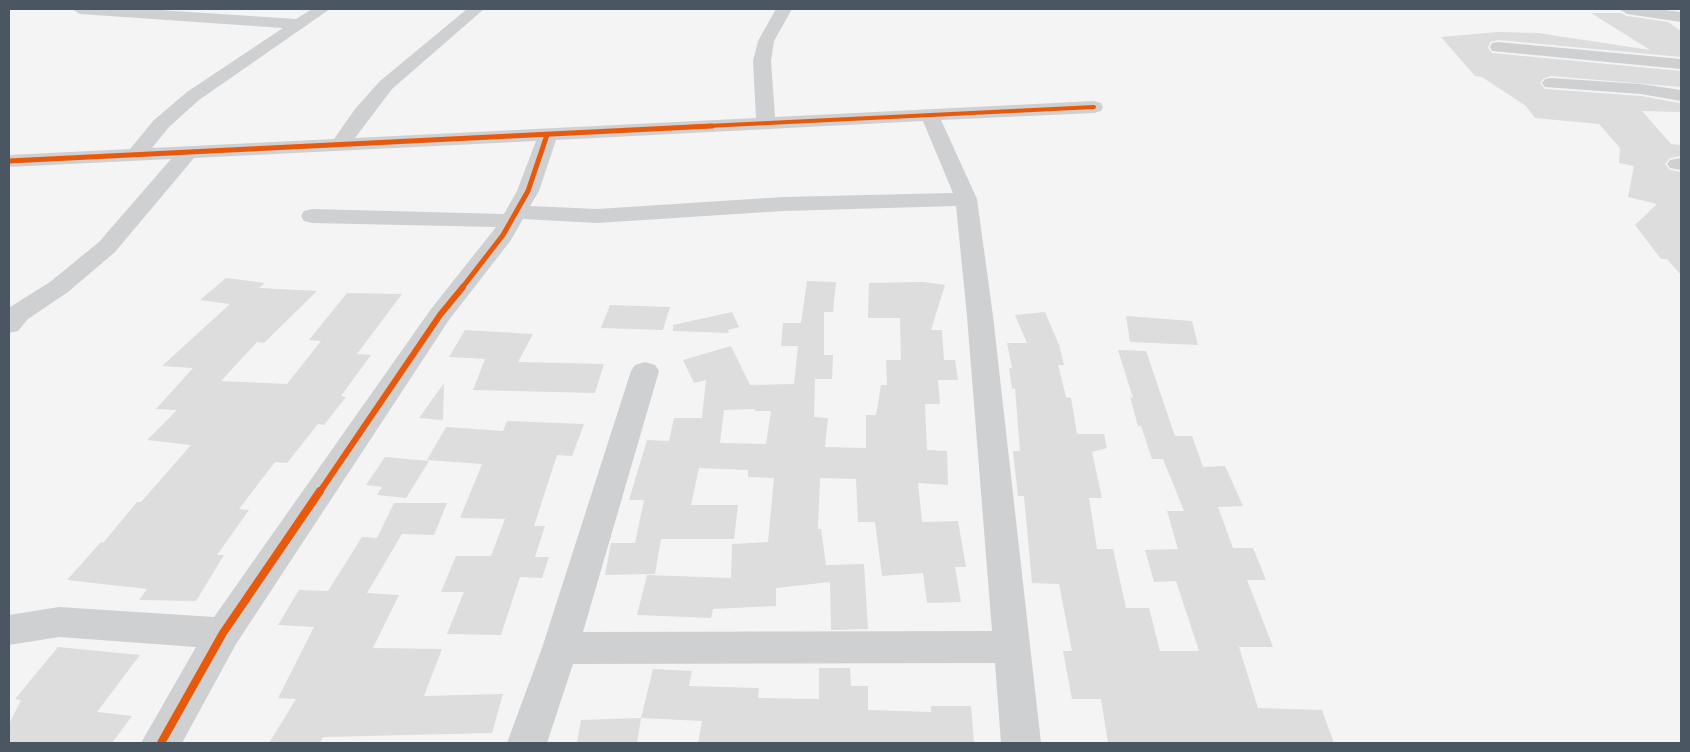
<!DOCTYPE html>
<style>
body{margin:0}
#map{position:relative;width:1690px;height:752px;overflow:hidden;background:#f4f4f4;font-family:Raleway,sans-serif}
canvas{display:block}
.frame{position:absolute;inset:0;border:10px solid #4a5661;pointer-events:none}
</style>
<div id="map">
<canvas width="1690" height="752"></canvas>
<div class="frame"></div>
</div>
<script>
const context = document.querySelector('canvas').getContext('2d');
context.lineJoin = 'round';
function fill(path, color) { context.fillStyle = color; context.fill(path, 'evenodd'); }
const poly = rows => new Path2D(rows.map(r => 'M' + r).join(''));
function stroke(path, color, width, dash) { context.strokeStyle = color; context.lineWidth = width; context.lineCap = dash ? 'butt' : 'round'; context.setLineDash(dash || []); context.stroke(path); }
fill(poly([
 [1591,13,1621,13,1627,16,1668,22,1681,31,1681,57,1498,40,1490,42,1488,48,1492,53,1681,71,1681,87,1551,76,1544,78,1540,83,1545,89,1641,96,1680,103,1681,112,1642,111,1671,144,1681,145,1681,156,1670,158,1665,164,1670,170,1681,172,1681,275,1667,259,1661,259,1635,225,1657,204,1628,197,1634,166,1619,163,1620,148,1599,124,1535,118,1526,106,1482,77,1475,76,1441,37,1498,32,1538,33,1650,50],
 [226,278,265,283,259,288,317,291,264,343,257,342,221,381,287,384,321,341,309,340,347,293,402,294,357,354,371,355,341,396,346,397,324,425,318,424,287,463,275,462,239,509,249,510,217,555,224,555,196,601,139,600,147,589,67,580,101,542,103,543,137,502,141,502,191,445,147,440,177,410,156,409,193,368,162,366,230,304,200,300],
 [807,281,836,282,833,312,824,312,824,355,833,355,832,379,815,379,814,417,828,418,825,447,866,448,866,415,876,415,881,385,887,385,886,360,901,360,900,318,868,318,869,283,924,282,945,285,931,330,942,330,944,360,955,360,958,380,938,380,940,404,925,404,927,450,947,451,948,485,918,483,922,522,958,521,966,567,955,567,961,602,927,603,923,573,882,576,875,522,858,522,856,479,820,478,818,529,821,529,826,565,864,564,868,629,831,630,830,582,776,588,776,606,713,609,711,618,637,615,647,575,731,578,732,544,768,542,774,478,748,477,748,470,699,468,691,505,738,505,734,539,661,539,655,574,605,575,611,543,635,543,644,500,629,500,647,440,669,441,674,418,702,418,706,380,694,383,683,360,731,346,750,385,794,384,798,346,781,346,783,323,801,323],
 [755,409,755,411,771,411,766,444,720,443,724,410],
 [610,305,670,307,663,330,601,328],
 [732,312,739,327,728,330,729,333,673,331,673,325],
 [1045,312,1059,345,1064,365,1058,365,1066,397,1071,398,1077,434,1104,434,1107,448,1092,452,1102,498,1089,498,1097,549,1113,549,1126,608,1149,608,1160,651,1199,651,1176,581,1154,582,1145,550,1178,549,1167,511,1184,511,1163,459,1152,459,1141,426,1138,426,1130,397,1133,398,1118,350,1146,351,1175,436,1192,436,1203,467,1225,466,1243,506,1218,507,1233,548,1253,548,1266,580,1247,580,1273,647,1239,647,1258,708,1322,710,1334,743,1108,743,1101,699,1072,699,1063,651,1072,651,1059,584,1032,583,1024,496,1018,496,1013,451,1020,451,1015,388,1012,389,1009,368,1012,368,1007,343,1027,343,1015,315],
 [1126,316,1192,321,1198,345,1130,342],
 [465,330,533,334,518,362,604,364,595,393,473,390,485,359,449,357],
 [444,383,443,420,419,418],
 [507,421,584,424,572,456,557,455,534,526,545,526,535,557,549,557,542,578,520,577,501,635,447,634,464,592,441,592,456,556,491,556,505,519,460,518,482,464,427,460,446,427,503,431],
 [385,457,429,461,406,498,377,495,382,487,366,485],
 [394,503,447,503,434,535,402,534,367,593,399,595,373,648,442,649,424,696,503,694,492,733,323,737,320,743,269,743,296,699,278,698,314,627,278,625,299,590,328,591,362,537,377,538],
 [58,647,140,655,97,712,132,716,112,743,9,743,9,724,21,700,15,699],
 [819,668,850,668,851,686,868,686,868,710,931,712,931,706,971,706,974,743,698,743,702,721,641,718,653,669,692,671,689,686,759,688,758,698,819,699],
 [641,718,637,743,577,743,581,720]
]), '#ddddde');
fill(poly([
 [72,9,145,9,296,19,312,9,330,9,199,100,168,128,152,148,334,139,355,109,380,81,467,9,484,9,392,89,355,138,756,118,753,61,758,41,776,9,792,9,774,41,771,61,775,117,1094,101,1101,103,1103,107,1101,111,1094,113,941,120,977,199,993,316,1041,743,1001,743,995,663,573,664,547,743,507,743,542,648,631,371,635,365,645,362,655,365,659,371,583,632,992,631,967,316,956,206,783,211,597,223,523,219,511,240,449,320,236,644,182,743,141,743,196,647,59,637,9,645,9,615,59,607,214,617,431,309,496,227,312,223,304,221,301,216,304,211,312,209,504,214,517,191,536,141,194,158,115,252,68,292,28,319,18,331,9,333,10,307,50,282,99,242,171,159,9,167,9,155,130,149,154,120,187,92,283,28,80,14,72,9],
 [923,121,953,193,783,197,597,209,530,206,539,191,556,140,923,121],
 [1619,9,1657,9,1681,12,1681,22,1627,14,1619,9],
 [1498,42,1681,59,1681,69,1492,51,1490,47,1492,43,1498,42],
 [1551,78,1641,84,1681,90,1681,101,1641,94,1545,87,1542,83,1545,79,1551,78],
 [1681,158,1681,170,1670,168,1667,164,1670,160,1681,158]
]), '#ced0d2');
stroke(poly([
 [687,127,1094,107]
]), '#e8590c', 4);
stroke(poly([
 [9,161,712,126],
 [462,288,503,235,528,191,547,135]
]), '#e8590c', 5);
stroke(poly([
 [319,493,440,315,463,287]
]), '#e8590c', 6);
stroke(poly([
 [161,743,223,633,320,491]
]), '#e8590c', 8);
</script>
